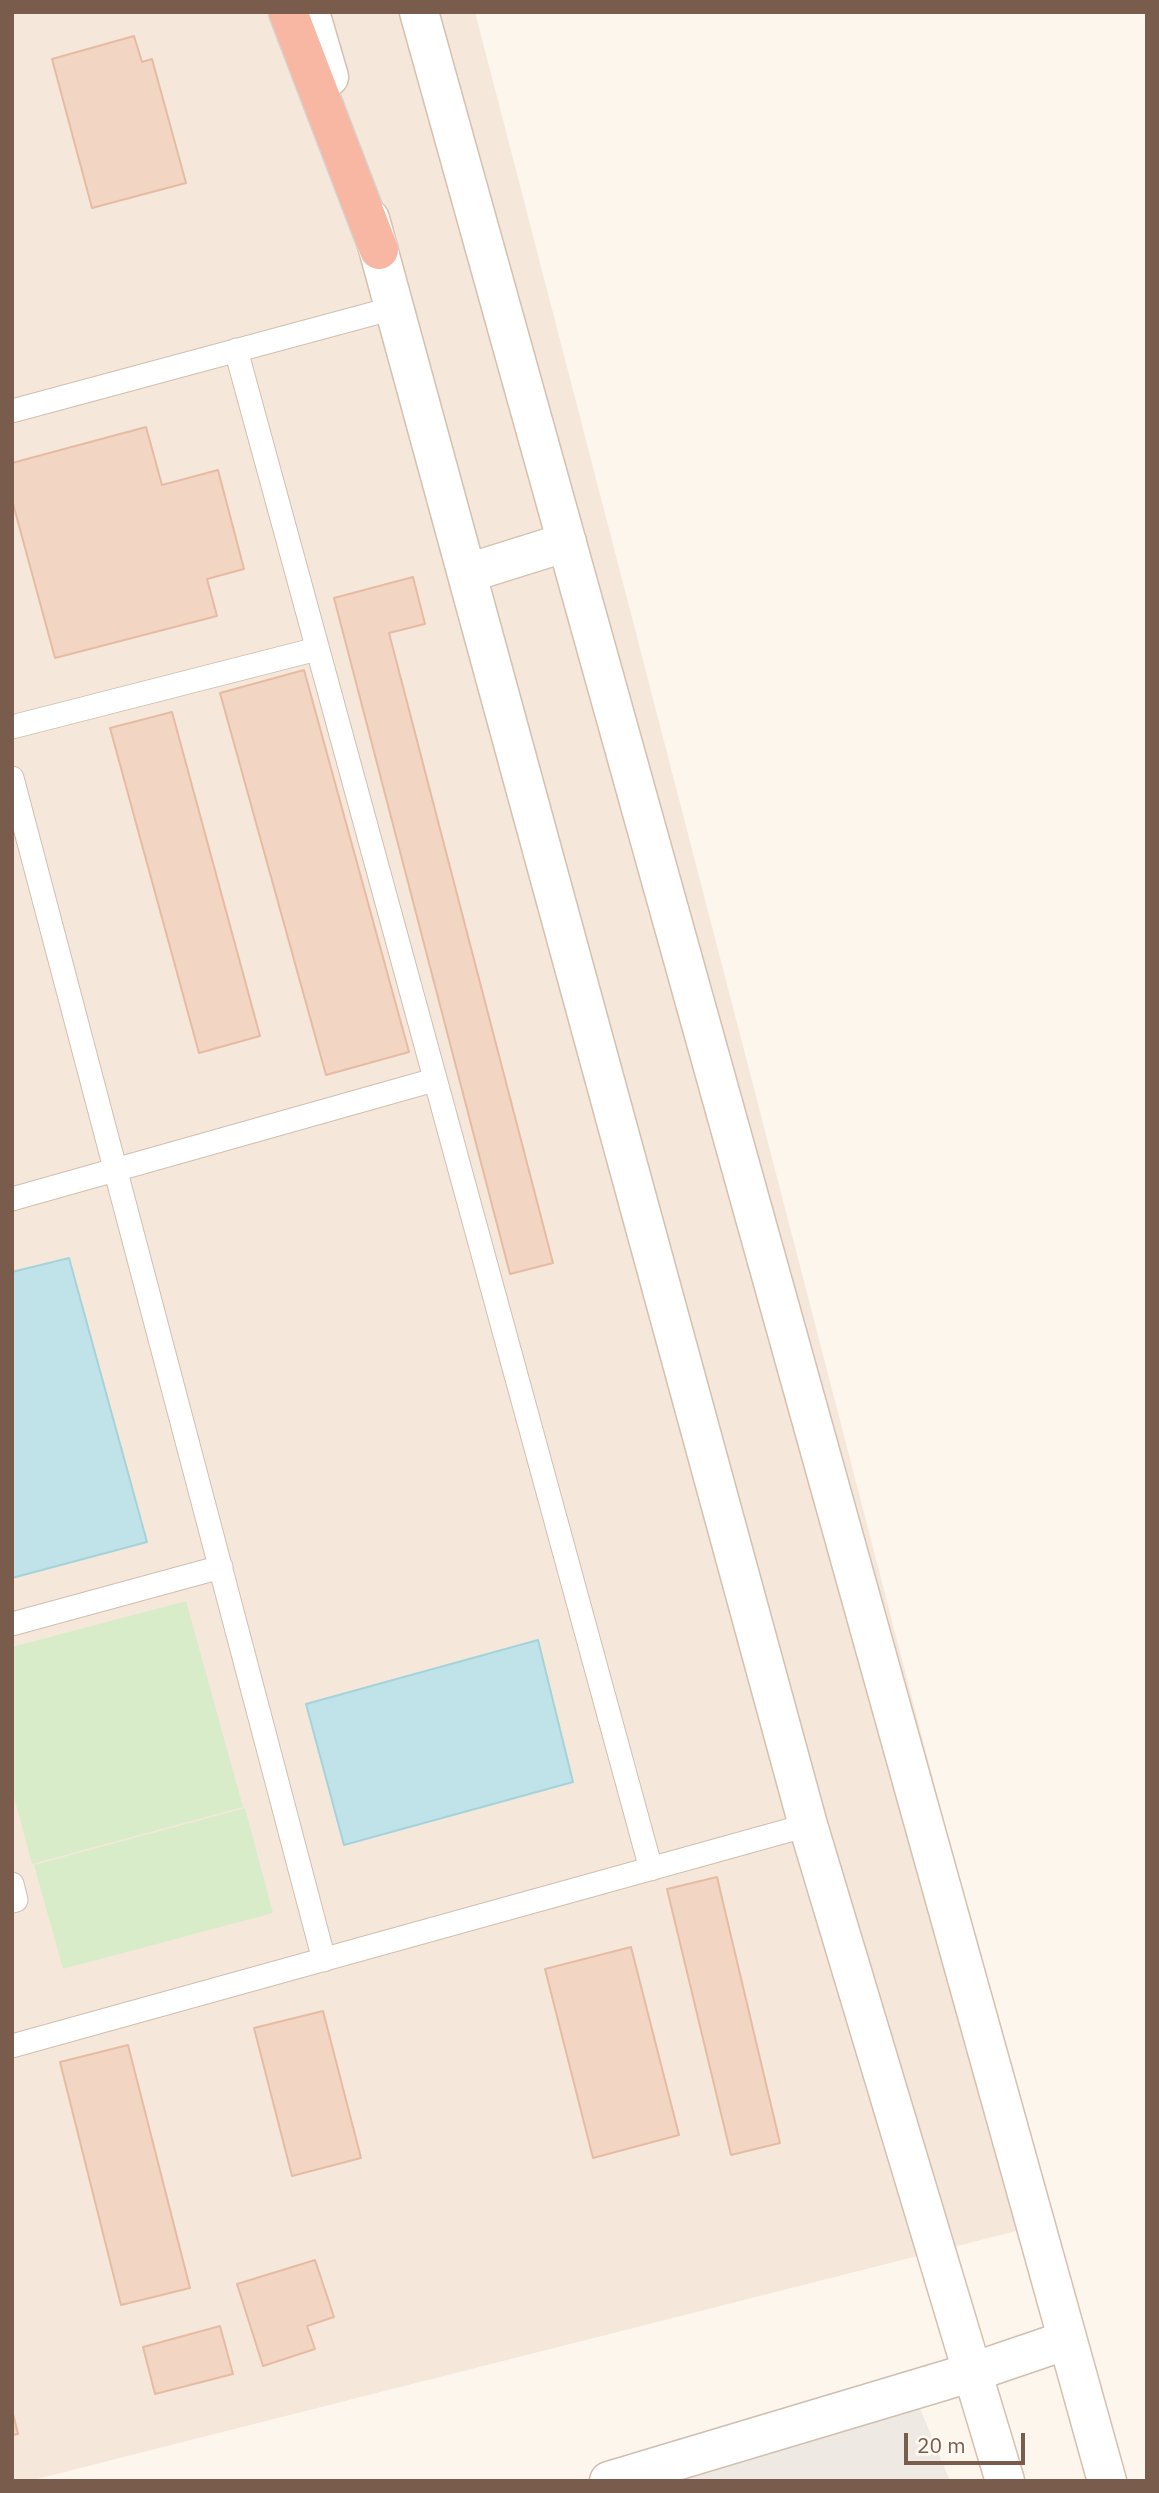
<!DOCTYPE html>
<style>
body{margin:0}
#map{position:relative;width:1159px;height:2493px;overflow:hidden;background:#fdf6ec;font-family:"IBM Plex Sans",sans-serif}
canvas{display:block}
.frame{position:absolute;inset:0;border:14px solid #7a5c4d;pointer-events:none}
.scale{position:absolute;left:904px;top:2433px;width:121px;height:32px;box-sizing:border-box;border:4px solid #7a5c4d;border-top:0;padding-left:9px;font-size:21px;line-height:24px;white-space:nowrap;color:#7a5c4d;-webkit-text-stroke:5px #fffaf3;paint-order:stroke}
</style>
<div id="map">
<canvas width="1159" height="2493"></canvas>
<div class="frame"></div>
<div class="scale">20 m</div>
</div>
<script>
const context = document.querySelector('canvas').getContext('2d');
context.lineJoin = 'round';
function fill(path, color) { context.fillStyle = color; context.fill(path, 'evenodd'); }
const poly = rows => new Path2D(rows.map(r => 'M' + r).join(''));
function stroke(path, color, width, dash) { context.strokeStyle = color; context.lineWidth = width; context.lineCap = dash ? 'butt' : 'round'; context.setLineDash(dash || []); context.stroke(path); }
fill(poly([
 [12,12,475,12,1048,2223,29,2481,12,2481]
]), '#f5e8da');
fill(poly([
 [912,2389,950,2481,611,2481]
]), '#efe9e4');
fill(poly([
 [186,1601,243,1807,32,1864,12,1789,12,1647],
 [245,1808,273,1913,63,1969,34,1865]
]), '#d8ecc9');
const water = poly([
 [69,1258,147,1542,12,1578,12,1272,69,1258],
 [538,1640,573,1782,344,1845,306,1704,538,1640]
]);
fill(water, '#bfe3e8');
stroke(water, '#a5d3da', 2);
const building = poly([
 [134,36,142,62,152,59,186,183,92,208,52,59,134,36],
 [146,427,162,485,218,470,244,569,207,579,217,616,55,658,12,500,12,463,146,427],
 [413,577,425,624,389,633,553,1263,510,1274,334,598,413,577],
 [304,670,409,1052,326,1075,220,693,304,670],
 [172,712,260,1036,199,1053,110,728,172,712],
 [717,1877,780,2143,731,2155,667,1889,717,1877],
 [631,1947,679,2135,593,2158,545,1969,631,1947],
 [323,2011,361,2158,292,2176,254,2028,323,2011],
 [128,2045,190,2288,121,2305,60,2062,128,2045],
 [315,2260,334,2317,307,2326,315,2349,263,2366,237,2284,315,2260],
 [220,2326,233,2374,155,2394,143,2347,220,2326],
 [12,2410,18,2434,12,2435,12,2410]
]);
fill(building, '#f3d5c3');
stroke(building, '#e6bba3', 2);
const lane = poly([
 [236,350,651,1869],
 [12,411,394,308],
 [12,727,317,649],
 [12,778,324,1960],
 [12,1199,434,1080],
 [12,1624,221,1567],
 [12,1884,16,1900,12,1901],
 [12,2046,808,1825]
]);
const street = poly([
 [609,2481,973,2372,1067,2340]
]);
const secondary = poly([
 [310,12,329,77],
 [419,12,1107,2481],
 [370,219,808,1825,1005,2481],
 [468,573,567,542]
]);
const highway = poly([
 [288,12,379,250]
]);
stroke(lane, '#d1beb0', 25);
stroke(street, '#d1beb0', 41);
stroke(secondary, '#d6c0b0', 41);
stroke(highway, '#dad1cd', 41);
stroke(lane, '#fff', 23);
stroke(street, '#fff', 38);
stroke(secondary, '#fff', 38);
stroke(highway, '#f7b7a3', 38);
</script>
